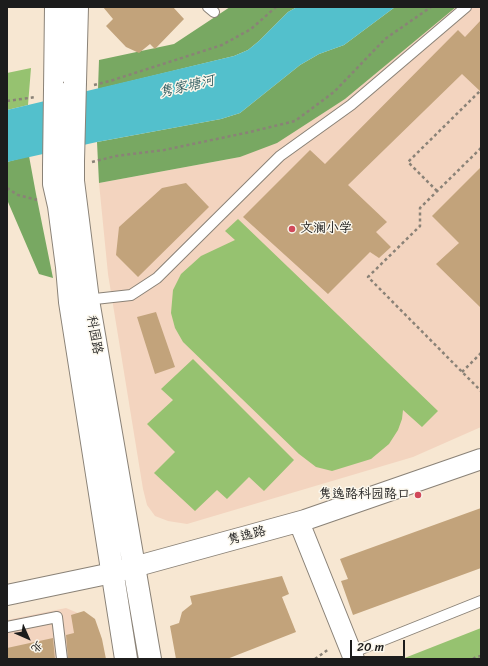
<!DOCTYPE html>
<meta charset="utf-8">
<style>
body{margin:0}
#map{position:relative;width:488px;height:666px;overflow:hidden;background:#f7e7d2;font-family:Sriracha,"LXGW WenKai TC",sans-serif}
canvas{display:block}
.frame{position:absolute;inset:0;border:8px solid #1c1c1c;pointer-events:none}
.north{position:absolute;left:8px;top:618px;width:40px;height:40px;-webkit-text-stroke:3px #fbf7ec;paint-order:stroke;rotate:135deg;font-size:11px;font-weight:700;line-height:16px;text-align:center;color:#1c1c1c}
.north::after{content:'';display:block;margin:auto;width:14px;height:18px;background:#1c1c1c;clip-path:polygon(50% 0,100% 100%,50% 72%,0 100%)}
.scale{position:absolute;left:350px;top:640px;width:55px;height:18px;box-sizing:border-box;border:2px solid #1c1c1c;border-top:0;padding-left:5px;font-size:12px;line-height:14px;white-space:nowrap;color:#1c1c1c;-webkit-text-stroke:3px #fbf7ec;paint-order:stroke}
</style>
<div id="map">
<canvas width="488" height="666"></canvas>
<div class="frame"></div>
<div class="north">北</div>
<div class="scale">20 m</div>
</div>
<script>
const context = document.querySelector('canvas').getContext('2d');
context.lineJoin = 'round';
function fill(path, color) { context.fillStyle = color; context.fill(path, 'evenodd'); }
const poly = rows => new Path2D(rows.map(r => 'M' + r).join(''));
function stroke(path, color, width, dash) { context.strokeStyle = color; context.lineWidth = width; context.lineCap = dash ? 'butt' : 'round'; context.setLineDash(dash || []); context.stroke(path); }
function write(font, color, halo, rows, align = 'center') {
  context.font = font + ' Sriracha,"LXGW WenKai TC",sans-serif'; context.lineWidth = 3; context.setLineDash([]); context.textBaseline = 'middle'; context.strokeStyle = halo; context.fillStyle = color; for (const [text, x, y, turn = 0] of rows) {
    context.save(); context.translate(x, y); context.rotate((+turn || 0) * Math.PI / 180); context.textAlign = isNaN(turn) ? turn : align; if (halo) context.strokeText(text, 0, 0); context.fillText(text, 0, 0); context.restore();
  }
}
fill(poly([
 [456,7,481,7,481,427,413,457,187,524,168,521,155,516,147,505,143,489,108,274,99,183,240,157,345,99],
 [66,608,85,616,100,633,105,659,7,659,7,620]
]), '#f3d4bf');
fill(poly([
 [31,68,28,105,7,110,7,73],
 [238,219,438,411,422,427,403,410,402,419,398,430,389,444,371,459,332,471,316,467,299,454,183,342,175,328,171,313,173,290,181,274,201,256,235,240,225,231],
 [193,359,294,460,264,491,249,477,227,499,217,490,195,511,154,473,175,452,147,424,173,400,161,389],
 [481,628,481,659,402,659]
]), '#96c270');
fill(poly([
 [230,7,297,7,288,12,259,41,248,50,234,56,98,89,99,60,174,44],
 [395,7,456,7,345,99,277,143,240,157,99,183,97,142,221,119,240,113,300,65,319,54,344,45],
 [29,156,36,194,53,278,39,274,8,202,7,201,7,162]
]), '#78a862');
fill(poly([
 [297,7,395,7,344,45,319,54,300,65,240,113,221,119,97,142,7,162,7,110,234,56,248,50,259,41,288,12]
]), '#53c0cc');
fill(poly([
 [103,7,173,7,184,19,155,49,150,44,139,53,126,47,106,26,113,19],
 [481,20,481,92,462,74,348,185,387,222,376,232,391,247,379,258,370,252,328,294,243,217,310,150,325,164,458,30,465,37],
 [481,167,481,308,436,264,459,243,432,216],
 [186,183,209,207,138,277,116,255,119,227,162,188],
 [156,312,175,367,155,374,137,317],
 [481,508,481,568,353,615,341,581,348,579,340,559],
 [282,576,289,594,282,597,296,632,227,659,176,659,170,626,179,623,182,612,192,604,190,596],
 [84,611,95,619,102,639,106,659,68,659,66,635,74,633,71,615],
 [53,638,55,659,7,659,7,648]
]), '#c2a37b');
const service = poly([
 [208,7,214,12],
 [86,300,131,295,157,278,280,156,351,105,466,7],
 [7,627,57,617,62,659],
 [351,653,481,601]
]);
const minor = poly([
 [299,522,354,659],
 [7,595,112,573,305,520,481,459]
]);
const tertiary = poly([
 [75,82,77,7],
 [55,90,56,7],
 [73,161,73,181,88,300,150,659],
 [54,167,54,184,59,206,67,267,70,302,126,659]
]);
stroke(service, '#8a8277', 12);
stroke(minor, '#8a8277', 22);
stroke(tertiary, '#8a8277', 24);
stroke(poly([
 [94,85,113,80,222,45,251,29,276,7],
 [7,101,36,97],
 [481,148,420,208,420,226,368,277,481,391],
 [92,162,116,156,164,150,250,132,295,121,334,92,385,39,431,7],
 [7,188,18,195,37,200],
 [437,191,408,162,481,90],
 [462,372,481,353],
 [315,659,329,649],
 [473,659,476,657,481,656]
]), '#8a8277', 2.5, [3, 3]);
stroke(service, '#fff', 10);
stroke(minor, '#fff', 20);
stroke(tertiary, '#fff', 22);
const tertiaryBridge = poly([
 [73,161,75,82],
 [54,167,55,90]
]);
stroke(tertiaryBridge, '#8a8277', 24, []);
stroke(tertiaryBridge, '#fff', 22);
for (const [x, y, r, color] of [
 [292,229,4,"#d1495b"],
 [418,495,4,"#d1495b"]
]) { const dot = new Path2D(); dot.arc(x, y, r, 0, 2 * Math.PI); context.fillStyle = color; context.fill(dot); stroke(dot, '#fbf7ec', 1.5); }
write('13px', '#1c1c1c', '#fbf7ec', [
 ["文澜小学",300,229],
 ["隽逸路科园路口",410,495,"right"]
], 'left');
write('13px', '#1c1c1c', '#fbf7ec', [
 ["科园路",94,335,80],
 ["隽逸路",247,536,-15]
]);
write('italic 14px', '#325e62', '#fbf7ec', [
 ["隽家塘河",187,87,-13]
]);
</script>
